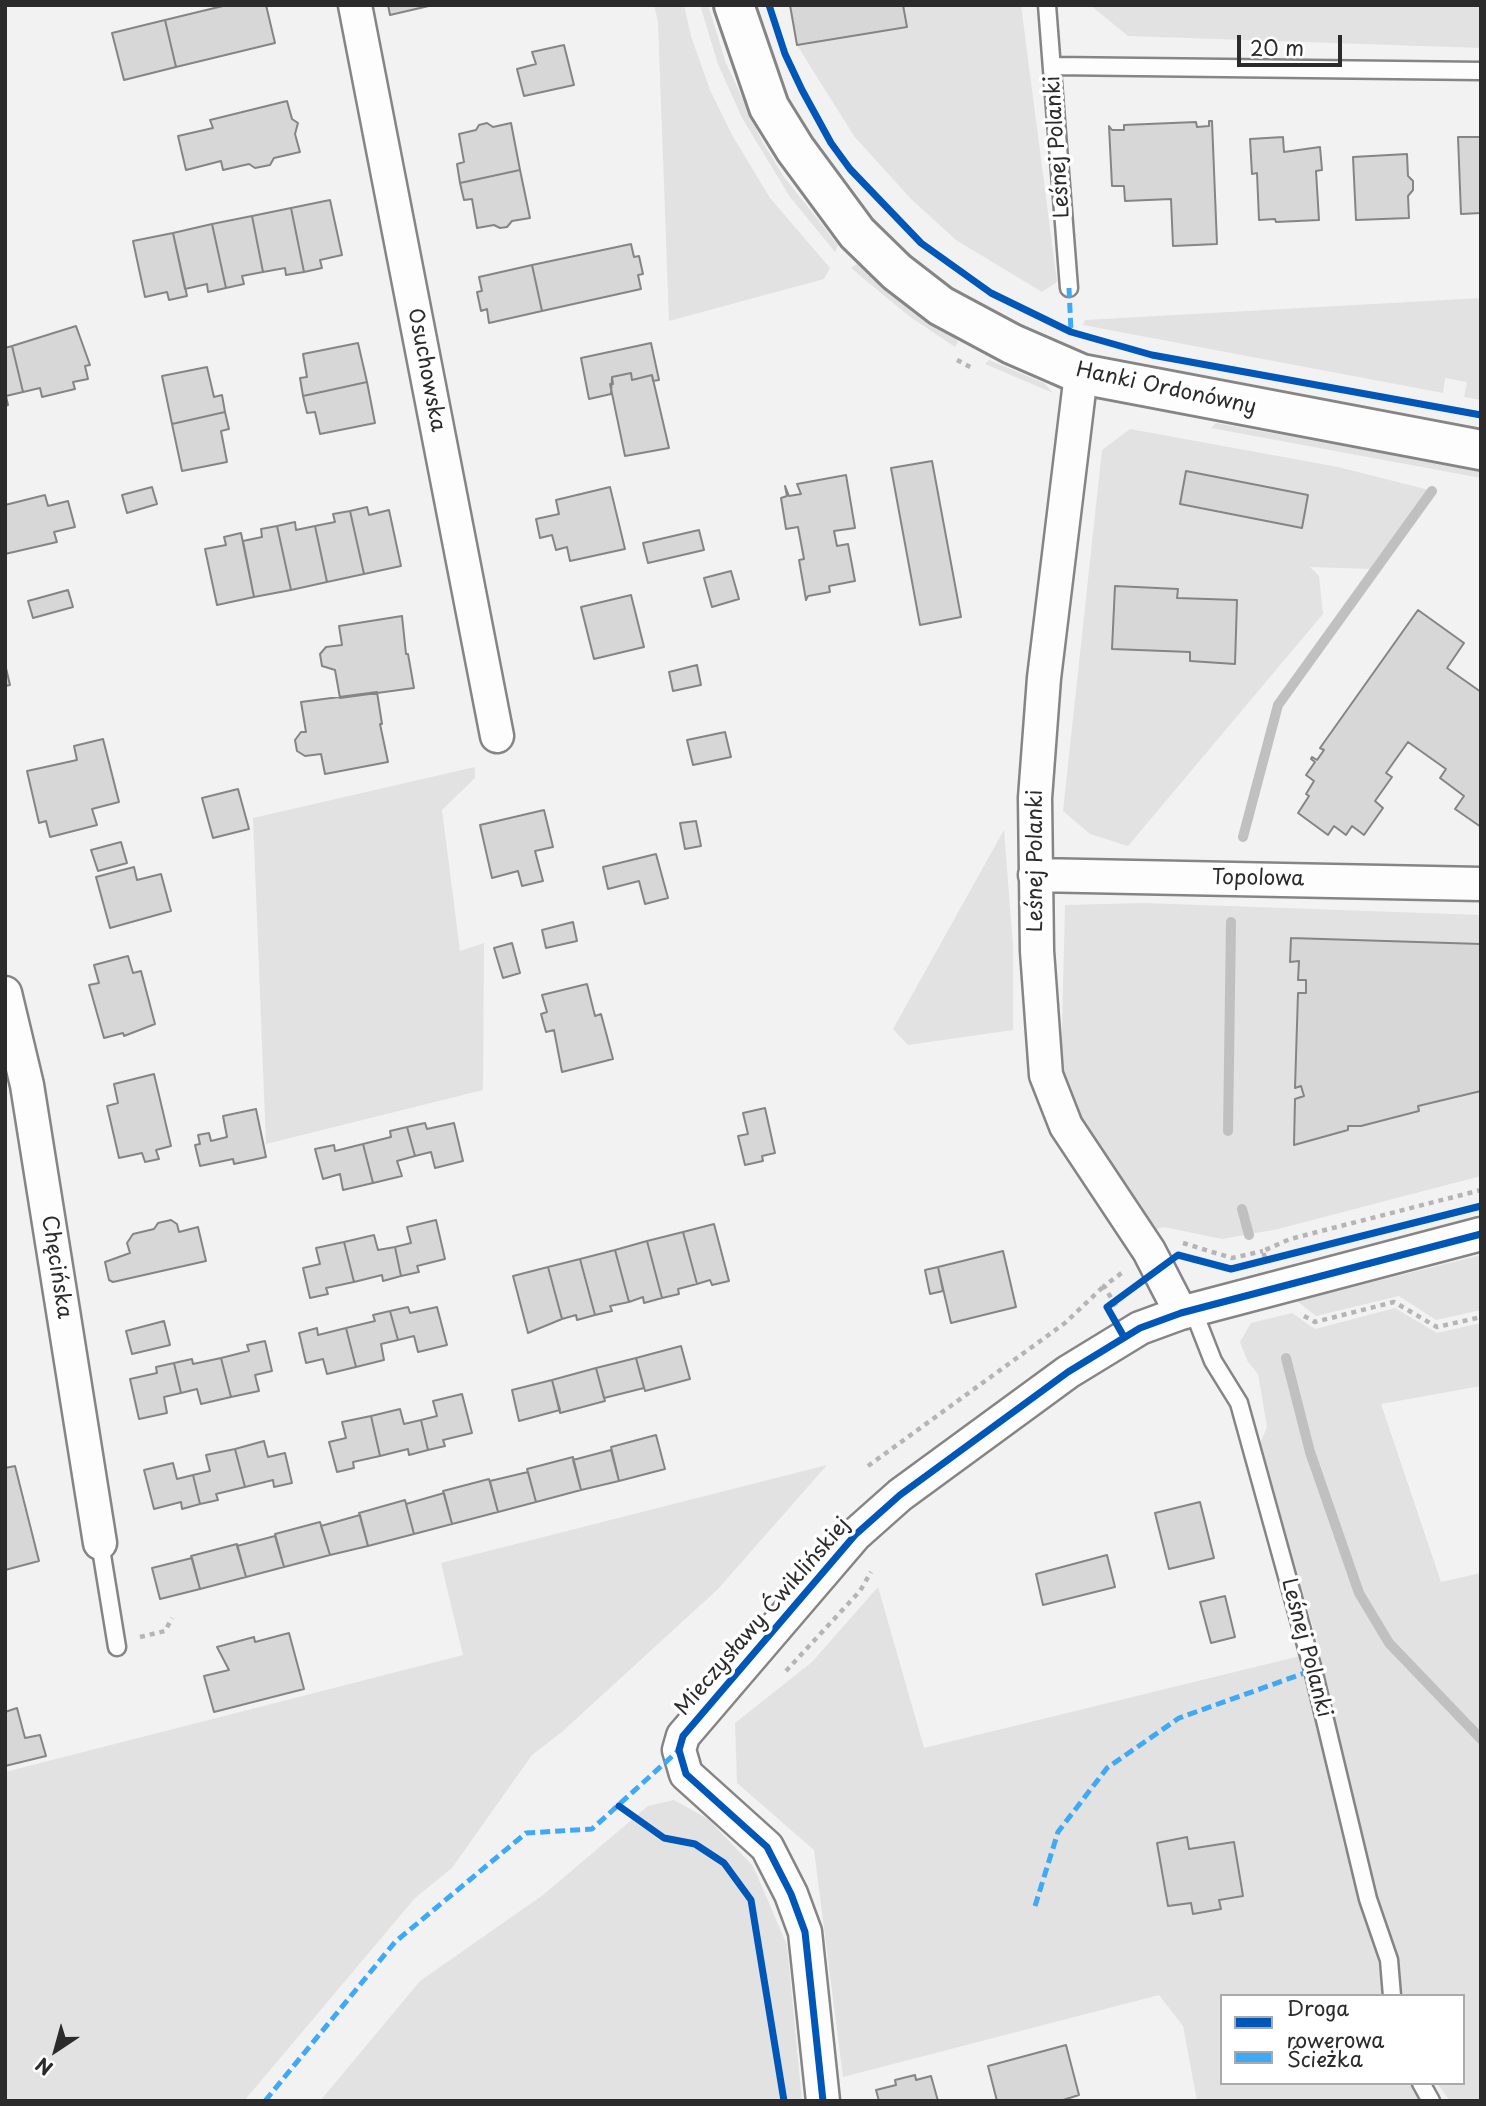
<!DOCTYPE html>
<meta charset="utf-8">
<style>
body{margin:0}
#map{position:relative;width:1486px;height:2106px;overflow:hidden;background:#f2f2f2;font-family:"Playpen Sans",sans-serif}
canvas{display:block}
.frame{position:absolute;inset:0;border:7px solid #2b2b2b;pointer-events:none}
.legend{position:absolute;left:1220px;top:1994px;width:245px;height:91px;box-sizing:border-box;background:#fff;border:2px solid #aaa;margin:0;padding:9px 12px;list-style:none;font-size:21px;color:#2b2b2b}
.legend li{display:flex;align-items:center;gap:14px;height:35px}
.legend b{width:35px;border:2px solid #aaa}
.north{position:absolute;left:21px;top:2015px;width:70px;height:70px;-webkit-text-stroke:5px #fff;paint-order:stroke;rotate:216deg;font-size:19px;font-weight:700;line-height:28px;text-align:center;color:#2b2b2b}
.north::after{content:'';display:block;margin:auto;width:24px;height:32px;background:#2b2b2b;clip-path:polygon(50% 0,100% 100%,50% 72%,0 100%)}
.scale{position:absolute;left:1237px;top:35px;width:105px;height:32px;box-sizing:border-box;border:4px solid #2b2b2b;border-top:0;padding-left:9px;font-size:21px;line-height:24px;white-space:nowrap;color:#2b2b2b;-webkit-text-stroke:5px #fff;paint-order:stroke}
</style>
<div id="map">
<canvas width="1486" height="2106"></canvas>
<div class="frame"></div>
<ul class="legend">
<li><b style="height:9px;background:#0057b8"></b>Droga rowerowa</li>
<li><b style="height:9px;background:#3fa9f5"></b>Ścieżka</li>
</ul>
<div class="north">N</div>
<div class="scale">20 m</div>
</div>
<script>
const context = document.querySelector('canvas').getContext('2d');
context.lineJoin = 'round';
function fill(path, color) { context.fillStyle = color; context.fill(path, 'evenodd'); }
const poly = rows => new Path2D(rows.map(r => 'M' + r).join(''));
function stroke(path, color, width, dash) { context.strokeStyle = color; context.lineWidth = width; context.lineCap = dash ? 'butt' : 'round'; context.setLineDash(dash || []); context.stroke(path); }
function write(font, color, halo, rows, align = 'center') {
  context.font = font + ' "Playpen Sans",sans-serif'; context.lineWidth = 7; context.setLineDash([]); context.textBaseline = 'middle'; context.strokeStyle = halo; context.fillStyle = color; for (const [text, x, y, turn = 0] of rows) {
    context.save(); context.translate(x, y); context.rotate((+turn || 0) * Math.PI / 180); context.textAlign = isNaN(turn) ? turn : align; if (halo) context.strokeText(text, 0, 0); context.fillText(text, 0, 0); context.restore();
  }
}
fill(poly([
 [654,5,684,5,691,36,710,90,732,135,770,198,830,268,824,279,669,321,658,22],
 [700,5,708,5,726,63,762,141,784,177,838,245,835,252,790,197,742,118,718,64],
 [790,5,1021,5,1057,282,1042,292,956,240,911,199,854,136,797,45],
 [1090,5,1481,5,1481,48,1128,36],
 [857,264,906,306,955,338,958,342,955,347,909,316,864,279,851,268],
 [1481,298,1481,400,1464,397,1467,382,1445,378,1443,393,1083,325,1085,320],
 [989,360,1044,383,1053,393,985,364],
 [1216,423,1465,468,1481,471,1481,478,1211,428],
 [1130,429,1338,467,1429,490,1370,569,1310,567,1319,576,1323,614,1128,846,1090,834,1063,811,1102,450],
 [475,767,475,778,442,810,460,951,484,943,483,1090,266,1144,253,818],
 [1004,830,1013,946,1013,1030,908,1045,893,1029],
 [1144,903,1481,915,1481,1176,1278,1229,1222,1239,1164,1227,1153,1230,1076,1113,1061,1066,1065,905],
 [1481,1255,1481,1310,1436,1320,1399,1296,1316,1316,1297,1301],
 [1395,1308,1437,1333,1481,1323,1481,1386,1381,1404,1441,1582,1481,1573,1481,2101,1450,2101,1437,2083,1463,2083,1463,1996,1400,1996,1397,1973,1365,1866,1317,1640,1258,1448,1267,1427,1258,1374,1248,1362,1240,1342,1251,1323,1292,1313,1315,1329],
 [827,1465,718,1589,563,1731,532,1755,452,1868,415,1898,244,2101,5,2101,5,1772,463,1655,441,1563],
 [878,1587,924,1748,1300,1656,1343,1842,1374,1941,1384,1996,1222,1996,1222,2083,1416,2083,1427,2101,1197,2101,1183,2026,1159,1995,843,2077,814,1850,737,1783,735,1723,812,1662],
 [674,1800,708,1819,753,1866,787,1945,802,2101,320,2101,420,1981,543,1895,648,1806]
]), '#e2e2e2');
stroke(poly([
 [1243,837,1278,705,1432,491],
 [1228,1131,1231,922],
 [1242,1209,1249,1235],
 [1286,1358,1310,1452,1359,1593,1389,1643,1481,1739]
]), '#c0c0c0', 10);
const building = poly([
 [227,5,266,5,275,43,176,67,165,20,227,5],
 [388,5,433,5,390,15,388,5],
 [790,5,903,5,907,27,797,45,790,5],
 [165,20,176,67,124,80,112,33,165,20],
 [564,45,574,85,524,96,517,69,536,64,532,52,564,45],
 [287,101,292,119,298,123,295,134,300,152,274,158,270,165,255,168,249,164,223,170,221,161,186,170,178,136,213,128,210,120,287,101],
 [1209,121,1212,121,1217,244,1173,246,1171,199,1125,201,1124,186,1112,186,1109,126,1112,130,1124,130,1124,125,1196,122,1197,127,1209,126,1209,121],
 [487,123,493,127,511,123,520,170,460,183,457,164,464,162,459,134,476,130,479,125,487,123],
 [1283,137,1284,152,1320,147,1322,170,1316,171,1319,220,1276,222,1275,219,1259,220,1257,173,1252,174,1250,139,1283,137],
 [1458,137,1481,137,1481,213,1461,214,1458,137],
 [1407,154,1408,176,1413,181,1413,190,1408,196,1409,218,1356,220,1353,157,1407,154],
 [520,170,530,218,512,221,507,227,500,228,494,225,477,228,472,199,464,200,460,183,520,170],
 [330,200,342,255,320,260,322,268,304,272,291,208,330,200],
 [291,208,304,272,286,275,285,268,263,272,252,216,291,208],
 [252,216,263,272,242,276,244,284,226,288,212,224,252,216],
 [212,224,226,288,208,292,207,284,185,289,173,233,212,224],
 [173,233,187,296,169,300,167,292,145,297,133,241,173,233],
 [631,244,634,257,639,256,643,274,638,275,641,289,542,311,532,265,631,244],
 [532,265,542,311,489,323,487,309,481,311,477,292,482,291,479,277,532,265],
 [76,326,90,365,85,366,88,379,73,382,75,389,42,397,40,388,23,392,12,346,76,326],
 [358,343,367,382,303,396,300,378,307,377,303,354,358,343],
 [651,343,659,380,653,381,652,375,632,380,631,373,612,377,611,394,589,399,581,358,651,343],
 [12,346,23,392,6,396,8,405,5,406,5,348,12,346],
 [207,367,214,397,222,395,225,412,172,424,162,376,207,367],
 [631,373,632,380,652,375,669,448,625,456,610,384,613,384,612,377,631,373],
 [367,382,375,423,320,434,315,412,307,413,303,396,367,382],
 [225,412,229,429,221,431,227,462,182,471,172,424,225,412],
 [932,461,961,617,920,625,891,468,932,461],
 [1186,471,1308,495,1302,528,1180,504,1186,471],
 [846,475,855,528,834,531,837,546,848,544,855,581,829,586,830,592,808,596,806,600,799,560,804,559,798,527,786,529,781,498,787,496,785,486,789,496,801,494,797,484,846,475],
 [152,487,157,504,127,513,122,495,152,487],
 [610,487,625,549,570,561,567,547,556,550,552,535,540,538,536,519,559,514,556,500,610,487],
 [45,495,48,506,68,501,75,527,54,532,57,542,5,554,5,505,45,495],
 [367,507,369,515,389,510,401,566,364,574,350,511,367,507],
 [350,511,364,574,327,582,315,526,335,522,333,514,350,511],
 [295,522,296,530,315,526,327,582,291,590,277,526,295,522],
 [277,526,291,590,254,597,243,541,262,537,261,529,277,526],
 [699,530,704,550,648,563,643,543,699,530],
 [241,533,254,597,217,605,205,549,226,545,224,537,241,533],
 [731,571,739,599,712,607,704,578,731,571],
 [1115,586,1178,589,1177,598,1237,600,1235,664,1190,661,1190,652,1112,649,1115,586],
 [68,590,73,607,33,618,28,601,68,590],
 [631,595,644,647,594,659,581,607,631,595],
 [1418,610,1464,643,1447,668,1481,692,1481,827,1455,809,1464,796,1440,778,1446,769,1408,742,1386,773,1392,777,1375,801,1383,808,1364,835,1352,826,1346,835,1334,826,1328,835,1298,813,1309,796,1306,794,1314,781,1306,775,1315,762,1311,759,1312,757,1317,760,1324,750,1320,748,1418,610],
 [402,616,406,654,408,654,414,688,340,698,335,670,322,666,320,654,326,647,342,645,339,626,402,616],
 [5,664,10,685,5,686,5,664],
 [697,665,701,685,673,691,669,672,697,665],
 [377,692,382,724,380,724,388,762,325,774,321,754,305,756,297,751,295,740,301,732,306,732,301,702,377,692],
 [725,732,731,757,693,765,687,740,725,732],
 [103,739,119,802,92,809,97,825,50,837,46,821,39,823,27,771,77,760,74,746,103,739],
 [238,789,249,829,213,838,202,798,238,789],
 [544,810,553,847,535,851,543,881,522,886,518,871,492,878,480,825,544,810],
 [696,821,701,846,685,849,680,823,696,821],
 [121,842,127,863,98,871,91,850,121,842],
 [656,854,668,898,645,904,639,881,608,889,603,867,656,854],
 [134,867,137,880,161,874,171,911,110,928,96,877,134,867],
 [573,922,577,941,546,948,542,930,573,922],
 [1291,938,1481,944,1481,1091,1418,1106,1419,1111,1361,1126,1348,1126,1348,1130,1294,1145,1295,1099,1304,1096,1301,1086,1295,1088,1298,993,1306,993,1306,980,1298,980,1299,961,1290,962,1291,938],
 [512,943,520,973,503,978,494,948,512,943],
 [128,956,133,973,141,971,155,1024,124,1036,123,1033,104,1038,89,985,99,983,94,965,128,956],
 [587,984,595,1016,601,1014,613,1059,562,1072,554,1030,546,1032,541,1014,547,1012,542,995,587,984],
 [154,1074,171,1146,156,1150,159,1159,145,1162,142,1153,119,1158,107,1106,118,1103,114,1084,154,1074],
 [765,1108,775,1153,762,1156,763,1161,745,1165,738,1136,748,1134,743,1113,765,1108],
 [256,1109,266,1157,234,1164,233,1159,200,1166,195,1145,200,1144,198,1135,209,1133,211,1141,227,1137,223,1116,256,1109],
 [425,1123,427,1129,454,1123,463,1161,435,1168,431,1152,415,1156,407,1127,425,1123],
 [407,1127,415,1156,397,1161,402,1176,373,1183,363,1144,391,1137,390,1131,407,1127],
 [363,1144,373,1183,343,1190,340,1174,323,1179,315,1149,334,1145,335,1151,363,1144],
 [171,1220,177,1224,179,1232,198,1227,206,1261,113,1282,109,1280,105,1262,130,1253,127,1243,133,1234,154,1229,158,1223,171,1220],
 [436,1220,445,1259,417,1266,419,1272,401,1276,395,1247,411,1243,407,1227,436,1220],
 [714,1224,729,1281,712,1285,710,1280,697,1284,683,1232,714,1224],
 [683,1232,697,1284,678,1289,679,1294,662,1298,647,1241,683,1232],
 [374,1235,378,1250,395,1247,401,1276,383,1281,382,1275,354,1282,344,1242,374,1235],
 [647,1241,662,1298,644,1303,643,1297,629,1302,615,1250,647,1241],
 [344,1242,354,1282,326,1288,328,1294,310,1298,303,1268,320,1264,316,1248,344,1242],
 [615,1250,629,1302,610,1306,612,1311,595,1315,580,1259,615,1250],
 [1003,1251,1016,1307,951,1323,938,1267,1003,1251],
 [580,1259,595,1315,577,1320,576,1315,562,1319,548,1267,580,1259],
 [548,1267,562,1319,528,1333,513,1276,548,1267],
 [938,1267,943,1291,930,1294,925,1270,938,1267],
 [408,1307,410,1313,437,1307,447,1345,418,1352,414,1336,398,1340,390,1311,408,1307],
 [390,1311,398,1340,381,1344,384,1360,356,1367,346,1328,375,1321,373,1315,390,1311],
 [164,1321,170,1345,132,1354,126,1331,164,1321],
 [317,1328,318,1335,346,1328,356,1367,327,1374,323,1359,306,1363,299,1333,317,1328],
 [265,1341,272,1371,255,1375,259,1391,231,1397,221,1358,249,1351,247,1345,265,1341],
 [681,1346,690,1379,645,1391,636,1358,681,1346],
 [221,1358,231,1397,201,1404,197,1389,181,1393,174,1363,192,1359,193,1364,221,1358],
 [636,1358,644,1388,604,1398,596,1368,636,1358],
 [174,1363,181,1393,164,1397,167,1413,139,1419,130,1379,157,1373,156,1367,174,1363],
 [596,1368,605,1401,560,1413,552,1380,596,1368],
 [552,1380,560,1410,519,1421,512,1390,552,1380],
 [462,1394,472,1433,443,1440,445,1446,428,1450,421,1420,437,1416,433,1401,462,1394],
 [400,1409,404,1424,421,1420,428,1450,409,1455,408,1449,380,1456,371,1416,400,1409],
 [371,1416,380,1456,353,1462,354,1468,337,1472,329,1442,346,1438,342,1422,371,1416],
 [656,1435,665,1469,619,1481,611,1447,656,1435],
 [264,1441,268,1457,285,1453,292,1483,274,1487,273,1480,245,1487,235,1449,264,1441],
 [235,1449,245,1487,216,1494,218,1500,200,1504,193,1475,210,1471,206,1455,235,1449],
 [611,1450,619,1481,581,1490,573,1460,611,1450],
 [573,1457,581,1490,536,1502,527,1469,573,1457],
 [173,1463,177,1479,193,1475,200,1504,182,1509,181,1502,154,1509,144,1470,173,1463],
 [15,1466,39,1561,5,1570,5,1468,15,1466],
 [528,1472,536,1502,498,1512,490,1481,528,1472],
 [489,1479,498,1512,452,1524,443,1491,489,1479],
 [444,1493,452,1524,414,1534,406,1504,444,1493],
 [405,1500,414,1534,368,1546,359,1513,405,1500],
 [1200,1502,1214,1558,1169,1569,1155,1513,1200,1502],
 [360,1515,368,1546,330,1555,321,1526,360,1515],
 [320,1522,330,1555,284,1567,275,1534,320,1522],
 [275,1536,284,1567,246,1577,237,1546,275,1536],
 [237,1544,246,1577,200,1589,191,1556,237,1544],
 [1107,1555,1115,1587,1043,1605,1036,1574,1107,1555],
 [192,1558,200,1589,160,1599,152,1568,192,1558],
 [1225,1596,1235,1637,1211,1643,1200,1602,1225,1596],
 [289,1633,304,1689,214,1712,204,1676,229,1670,217,1647,254,1637,255,1642,289,1633],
 [17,1708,25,1738,40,1735,46,1756,5,1766,5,1712,17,1708],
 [1187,1837,1189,1849,1234,1842,1243,1896,1219,1900,1221,1909,1193,1914,1191,1903,1168,1906,1157,1843,1187,1837],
 [1066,2045,1079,2095,1060,2101,997,2101,988,2066,1066,2045],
 [915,2075,916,2080,931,2076,938,2101,879,2101,876,2090,896,2085,895,2080,915,2075]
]);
fill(building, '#d7d7d7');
stroke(building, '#858585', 2);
const lane = poly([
 [1047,5,1069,288],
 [1053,66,1481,71],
 [1193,1310,1213,1361,1239,1403,1313,1670,1368,1899,1389,1960,1392,1996],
 [100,1543,117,1647],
 [1421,2083,1431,2101]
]);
const street = poly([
 [355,5,497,736],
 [1081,374,1044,678,1035,798,1037,951,1046,1075,1066,1126,1149,1251,1181,1313],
 [1035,875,1481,884],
 [5,993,27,1085,100,1543],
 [823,2101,805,1932,791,1894,767,1847,686,1774,679,1750,683,1736,855,1535,900,1495,1068,1372,1140,1328,1181,1313,1481,1234]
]);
const secondary = poly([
 [734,5,769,107,795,149,857,233,897,272,941,306,1012,344,1081,374,1481,450]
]);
stroke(lane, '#858585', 21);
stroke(street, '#858585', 37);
stroke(secondary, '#858585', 44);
stroke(poly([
 [957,360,974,369],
 [1183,1243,1232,1258,1263,1251],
 [1265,1258,1263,1251,1290,1239,1481,1190],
 [1116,1306,1104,1286,1123,1272],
 [1304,1316,1315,1322,1394,1302,1437,1327,1481,1317],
 [868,1466,1065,1323,1104,1286],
 [140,1637,165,1631,172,1618],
 [786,1671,860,1591,871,1572]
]), '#b5b5b5', 4.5, [5, 5]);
stroke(lane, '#fdfdfd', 16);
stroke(street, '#fdfdfd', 32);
stroke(secondary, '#fdfdfd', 38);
stroke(poly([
 [1069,288,1071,332],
 [1035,1906,1058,1832,1107,1768,1179,1718,1313,1670],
 [265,2101,395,1942,526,1833,592,1829,679,1750]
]), '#3fa9f5', 5, [10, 5]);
stroke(poly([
 [769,5,785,54,802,90,831,143,850,169,921,243,991,293,1071,332,1152,355,1481,415],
 [1124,1337,1107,1307,1178,1255,1231,1269,1481,1206],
 [619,1806,664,1838,695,1844,724,1863,751,1900,784,2101],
 [823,2101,805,1932,791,1894,767,1847,686,1774,679,1750,683,1736,855,1535,900,1495,1068,1372,1140,1328,1181,1313,1481,1234]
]), '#0057b8', 7);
write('21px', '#2b2b2b', '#fff', [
 ["Leśnej Polanki",1058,147,-94],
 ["Osuchowska",426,370,79],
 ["Hanki Ordonówny",1166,389,12],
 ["Leśnej Polanki",1036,861,-90],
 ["Topolowa",1258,879,1],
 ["Chęcińska",56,1267,81],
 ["Mieczysławy Ćwiklińskiej",763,1617,-49],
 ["Leśnej Polanki",1306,1648,75]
]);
</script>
